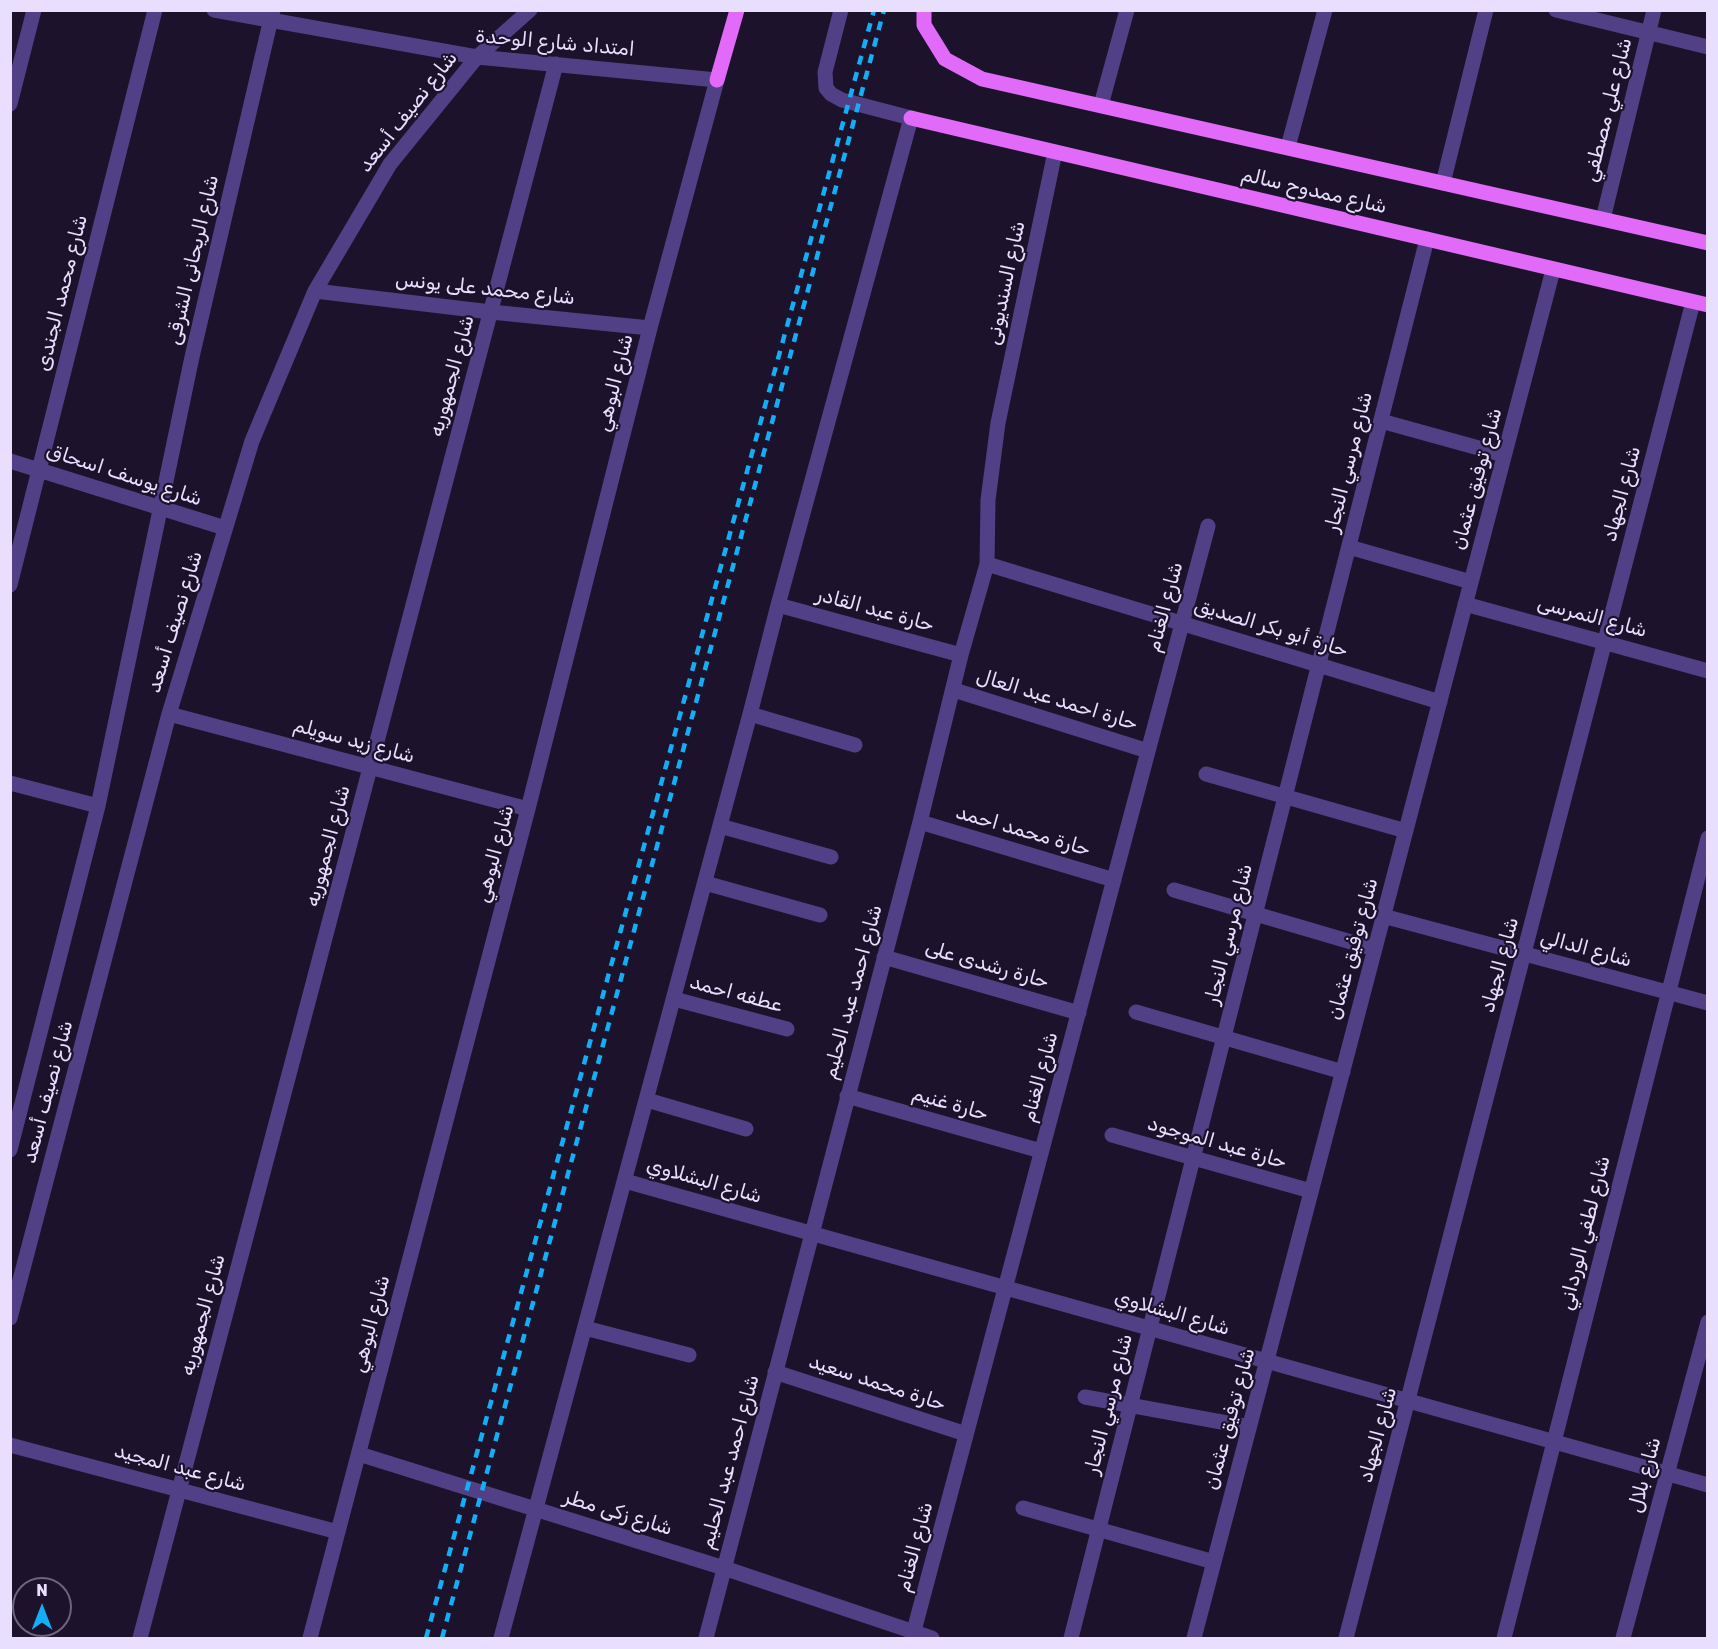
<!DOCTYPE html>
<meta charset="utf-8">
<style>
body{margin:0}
#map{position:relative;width:1718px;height:1649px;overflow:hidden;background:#1c122b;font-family:Rubik,sans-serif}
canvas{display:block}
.frame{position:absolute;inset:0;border:12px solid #e8defe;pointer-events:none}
.north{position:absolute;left:12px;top:1577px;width:60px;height:60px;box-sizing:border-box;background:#1c122b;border:2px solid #6e647f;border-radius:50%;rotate:0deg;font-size:16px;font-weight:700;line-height:24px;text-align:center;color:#e8defe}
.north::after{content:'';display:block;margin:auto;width:21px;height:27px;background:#13aef5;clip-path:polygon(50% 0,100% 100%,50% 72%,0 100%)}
</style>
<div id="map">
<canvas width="1718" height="1649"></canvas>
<div class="frame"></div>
<div class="north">N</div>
</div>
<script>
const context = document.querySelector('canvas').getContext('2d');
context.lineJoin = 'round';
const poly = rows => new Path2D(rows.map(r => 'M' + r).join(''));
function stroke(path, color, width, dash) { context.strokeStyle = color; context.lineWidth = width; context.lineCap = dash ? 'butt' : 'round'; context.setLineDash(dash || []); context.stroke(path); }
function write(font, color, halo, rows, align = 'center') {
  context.font = font + ' Rubik,Cairo,sans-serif'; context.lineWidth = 4.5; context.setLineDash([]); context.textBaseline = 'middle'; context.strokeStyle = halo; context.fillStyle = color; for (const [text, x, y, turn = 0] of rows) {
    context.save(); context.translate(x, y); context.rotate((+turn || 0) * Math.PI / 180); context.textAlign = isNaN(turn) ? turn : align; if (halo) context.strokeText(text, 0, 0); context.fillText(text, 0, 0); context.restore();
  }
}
stroke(poly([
 [214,10,477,57,717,80,650,328,528,809,310,1638],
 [1556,10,1708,47],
 [10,104,34,10],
 [1101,105,1127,10],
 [1288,147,1325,10],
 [1443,183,1486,10],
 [1603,219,1654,10],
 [315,291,491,312,650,328],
 [1381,421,1504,455],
 [10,461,225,528],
 [1349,547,1471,582],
 [987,564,1440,702],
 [10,585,155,10],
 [1465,604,1708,671],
 [778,605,961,655],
 [954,690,1148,751],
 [169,714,528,809],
 [750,714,855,745],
 [1206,774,1406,831],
 [10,783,98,806],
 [920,822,1114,880],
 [720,826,831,857],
 [705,883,820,915],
 [1174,890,1375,949],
 [1383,916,1708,1003],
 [884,957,1079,1013],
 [674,999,787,1029],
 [1136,1012,1343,1072],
 [847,1096,1041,1151],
 [647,1100,746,1129],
 [1112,1135,1311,1191],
 [10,1150,98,806,192,357,273,10],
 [625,1181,1708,1485],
 [10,1318,169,714,252,441,315,291,390,164,477,57,530,10],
 [585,1328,689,1355],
 [775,1372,966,1434],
 [1085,1397,1249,1427],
 [10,1445,338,1532],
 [359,1454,724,1568,932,1638],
 [1023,1508,1214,1562],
 [140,1638,556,64],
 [501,1638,750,714,778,605,911,118,842,100,831,94,826,88,825,72,841,10],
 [706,1638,920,822,961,655,987,564,988,500,998,423,1055,152],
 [912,1638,1208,526],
 [1071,1638,1427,239],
 [1194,1638,1553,270],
 [1346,1638,1693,302],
 [1504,1638,1708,838],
 [1623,1638,1708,1322]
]), '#524087', 15);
stroke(poly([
 [924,10,924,25,945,59,982,79,1708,243],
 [717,80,737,10],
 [911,118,1708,305]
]), '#e16af8', 15);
stroke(poly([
 [426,1638,874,10],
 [442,1638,884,10]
]), '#13aef5', 4.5, [9, 8]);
write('20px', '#e8defe', '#1c122b', [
 ["امتداد شارع الوحدة",555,43,5],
 ["شارع علي مصطفي",1608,110,-76],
 ["شارع نصيف أسعد",408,112,-52],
 ["شارع ممدوح سالم",1314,191,13],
 ["شارع الريحانى الشرقى",193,260,-77],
 ["شارع السنديونى",1006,283,-78],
 ["شارع محمد على يونس",485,289,6],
 ["شارع محمد الجندى",62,293,-76],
 ["شارع الجمهوريه",452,376,-75],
 ["شارع البوهي",615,383,-76],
 ["شارع مرسي النجار",1349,462,-76],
 ["شارع يوسف اسحاق",124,475,18],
 ["شارع توفيق عثمان",1477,479,-75],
 ["شارع الجهاد",1622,494,-75],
 ["شارع الغنام",1165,607,-75],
 ["حارة عبد القادر",875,610,15],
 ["شارع النمرسى",1592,617,15],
 ["شارع نصيف أسعد",175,622,-73],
 ["حارة أبو بكر الصديق",1271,628,17],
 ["حارة احمد عبد العال",1057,700,17],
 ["شارع زيد سويلم",354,741,15],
 ["حارة محمد احمد",1023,831,16],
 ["شارع الجمهوريه",328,846,-75],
 ["شارع البوهي",495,854,-75],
 ["شارع مرسي النجار",1229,934,-76],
 ["شارع توفيق عثمان",1353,949,-75],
 ["شارع الدالي",1586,949,15],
 ["حارة رشدى على",987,965,16],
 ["شارع الجهاد",1500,965,-75],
 ["شارع احمد عبد الحليم",853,992,-75],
 ["عطفه احمد",736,994,15],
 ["شارع الغنام",1040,1077,-75],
 ["شارع نصيف أسعد",48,1092,-75],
 ["حارة غنيم",950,1104,16],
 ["حارة عبد الموجود",1217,1143,16],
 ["شارع البشلاوي",704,1181,16],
 ["شارع لطفي الورداني",1585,1233,-76],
 ["شارع البشلاوي",1172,1313,16],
 ["شارع الجمهوريه",203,1315,-75],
 ["شارع البوهي",371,1324,-75],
 ["حارة محمد سعيد",877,1383,18],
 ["شارع مرسي النجار",1109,1404,-76],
 ["شارع توفيق عثمان",1230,1419,-75],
 ["شارع الجهاد",1378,1435,-75],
 ["شارع احمد عبد الحليم",730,1462,-75],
 ["شارع عبد المجيد",180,1468,15],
 ["شارع بلال",1645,1475,-75],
 ["شارع زكى مطر",618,1513,17],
 ["شارع الغنام",915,1547,-75]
]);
</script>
